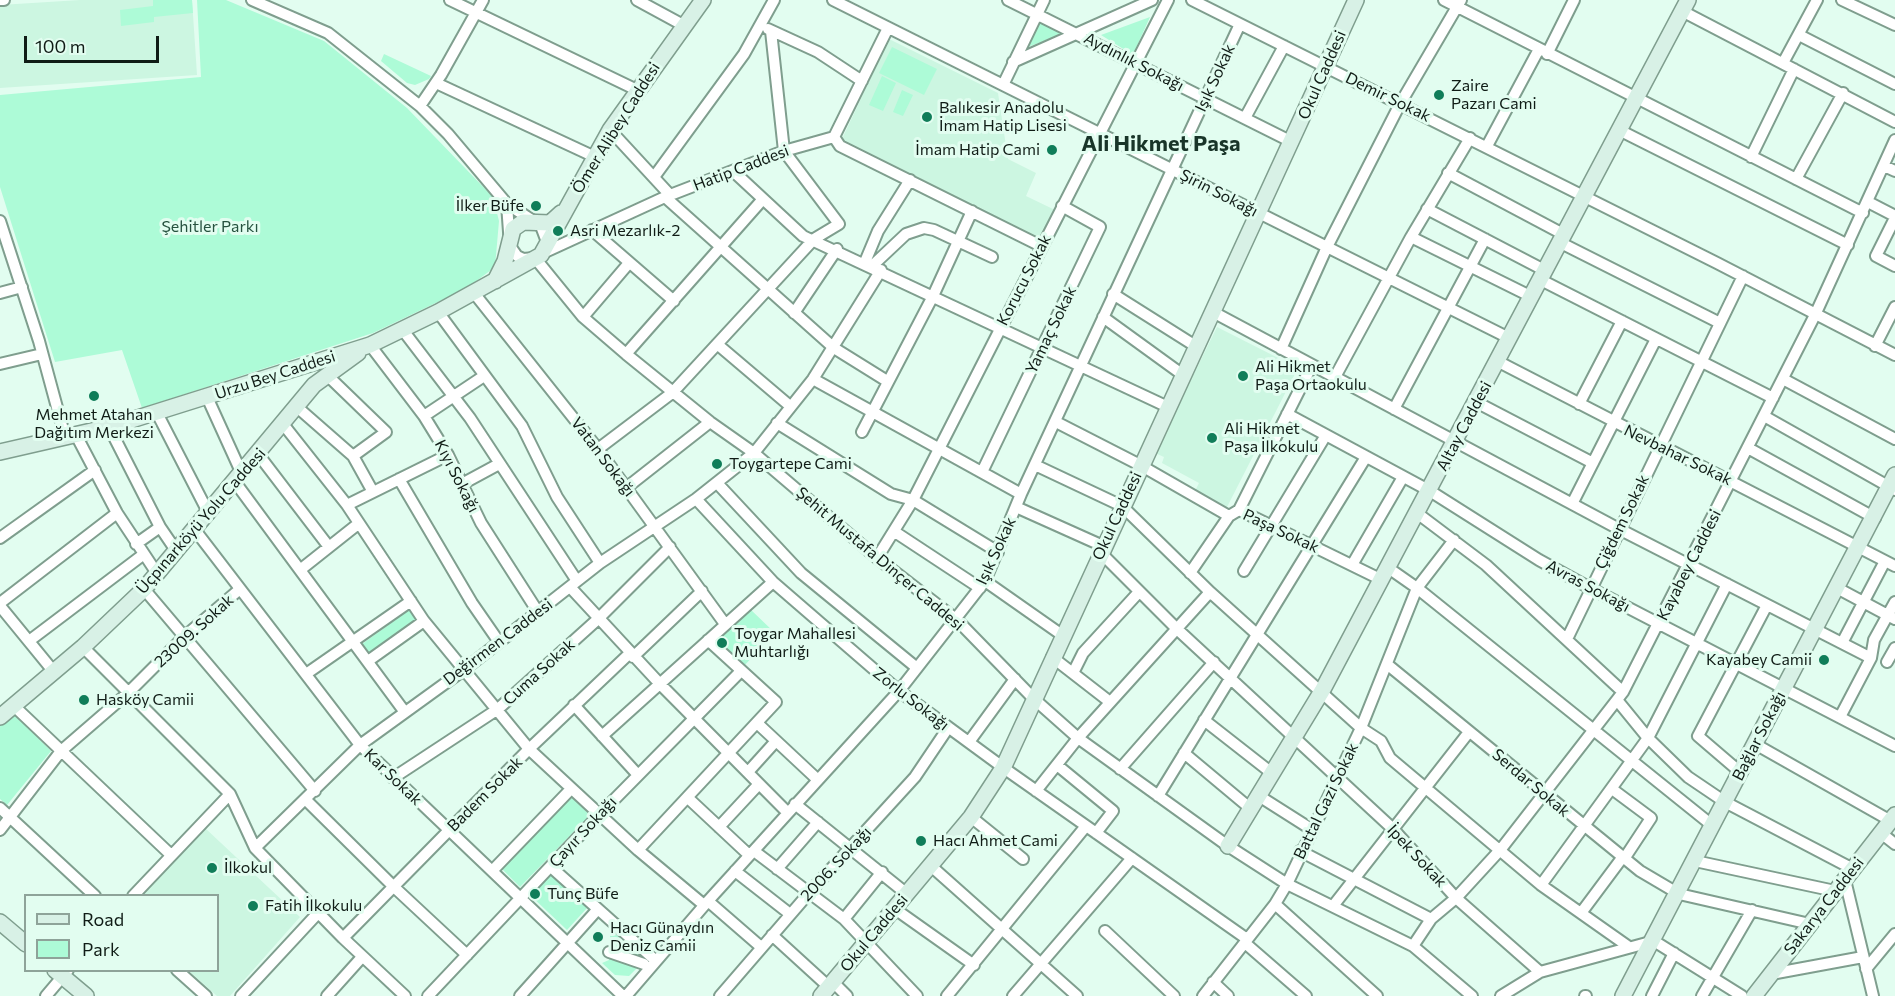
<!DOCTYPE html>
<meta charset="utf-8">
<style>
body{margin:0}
#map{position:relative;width:1895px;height:996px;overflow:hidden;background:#e2fdf0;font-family:Commissioner,sans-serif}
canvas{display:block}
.legend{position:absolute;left:24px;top:894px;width:195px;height:78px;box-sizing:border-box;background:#e2fdf0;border:2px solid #8ea399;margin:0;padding:8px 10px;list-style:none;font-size:18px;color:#101c16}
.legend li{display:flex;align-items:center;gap:12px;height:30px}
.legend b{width:30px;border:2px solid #8ea399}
.scale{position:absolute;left:24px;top:36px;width:135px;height:27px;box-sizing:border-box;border:3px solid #101c16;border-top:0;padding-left:8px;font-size:18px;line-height:21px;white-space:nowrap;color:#101c16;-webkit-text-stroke:4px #e2fdf0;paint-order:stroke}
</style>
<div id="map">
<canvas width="1895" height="996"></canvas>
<ul class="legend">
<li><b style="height:8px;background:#d8f1e6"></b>Road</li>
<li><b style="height:16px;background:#adfbd7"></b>Park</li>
</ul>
<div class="scale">100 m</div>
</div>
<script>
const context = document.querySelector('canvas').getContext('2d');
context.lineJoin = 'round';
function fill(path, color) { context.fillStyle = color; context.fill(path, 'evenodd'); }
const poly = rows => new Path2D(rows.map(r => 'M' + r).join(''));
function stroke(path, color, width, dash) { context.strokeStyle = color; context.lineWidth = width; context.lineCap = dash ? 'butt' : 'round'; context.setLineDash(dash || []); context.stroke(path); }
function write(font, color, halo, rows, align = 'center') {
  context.font = font + ' Commissioner,sans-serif'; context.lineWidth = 6; context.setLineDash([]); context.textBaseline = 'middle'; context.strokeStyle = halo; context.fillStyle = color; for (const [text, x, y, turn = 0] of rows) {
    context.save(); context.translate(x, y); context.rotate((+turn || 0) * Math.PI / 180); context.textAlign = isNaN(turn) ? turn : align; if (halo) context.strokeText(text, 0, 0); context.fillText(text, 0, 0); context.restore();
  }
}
fill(poly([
 [80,0,192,0,197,75,0,88,0,5],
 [889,39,998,93,1008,159,1036,173,1026,196,1055,210,1039,239,841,141],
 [1217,327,1298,368,1226,509,1194,493,1199,483,1162,463,1164,457,1155,453],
 [205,828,300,917,230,996,217,996,189,971,218,970,218,896,143,895]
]), '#ccf6e1');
fill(poly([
 [153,0,192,0,193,13,154,17,154,22,121,26,120,10,153,6],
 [197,0,226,0,324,41,407,108,493,197,499,221,495,267,467,288,373,333,142,408,122,350,55,362,0,187,0,95,201,77],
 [1150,17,1133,55,1101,35],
 [1041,21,1062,34,1028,47,1027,46],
 [892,47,937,69,924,95,879,73],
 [384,54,431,76,429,79,415,85,407,83,381,61],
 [882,76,896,83,883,111,869,105],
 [902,90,913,95,903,116,893,112],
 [749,608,775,633,742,668,715,642],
 [409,610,417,621,369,655,362,644],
 [13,714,51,751,7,805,0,799,0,726],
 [571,797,590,815,520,887,501,868],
 [550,873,587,908,567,930,530,895],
 [610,927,645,959,643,962,610,950],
 [610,954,641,964,629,976,615,975,602,963,609,960]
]), '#adfbd7');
const street = poly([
 [0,0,4,0],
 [252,0,328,33,420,106,448,134,507,204,541,226,547,242],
 [450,0,637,90],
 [637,0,683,25],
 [833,0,1509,338],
 [1008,0,1292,142],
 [1192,0,1717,263,1895,355],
 [1444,0,1863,213],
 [1842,0,1895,25],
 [1682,11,1895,122],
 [768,29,818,52,862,81],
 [1799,35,1895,84],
 [1547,54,1574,0],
 [1013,62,1152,0],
 [1783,63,1817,0],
 [436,83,595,157],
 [1003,85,1044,0],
 [420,106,441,75,483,0],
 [1245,118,1284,46],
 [610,130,670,195],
 [1619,130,1848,245],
 [834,137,840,146,1041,246],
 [1487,146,1539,49],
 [1751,157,1794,69],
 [1884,166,1895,171],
 [733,171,803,236,1168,407],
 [1448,173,1563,234],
 [654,177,744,54,774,0],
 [1796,179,1843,93],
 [665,197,834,348,887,381],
 [1868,202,1895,216],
 [507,204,510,246,517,256,523,259,535,258,583,317,626,354,710,422,754,453,877,558,957,620,1033,698,1078,738,1228,846,1287,884,1413,946,1472,996],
 [1427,209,1544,270],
 [1895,218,1876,256,1895,266],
 [0,221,39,341,65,437],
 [592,230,674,301],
 [1411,237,1530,296],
 [1559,242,1720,323],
 [543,253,665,197,784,151,834,137,888,28],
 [865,262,878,231,910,180],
 [872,266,906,234,924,228,934,230,992,257],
 [1539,279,1773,398],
 [0,293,22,287],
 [474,293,598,449,725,624],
 [1113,294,1197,347],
 [438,312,522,426,557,497,600,563],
 [1213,312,1619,529,1871,658],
 [794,313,837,249],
 [583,317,629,263],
 [1103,317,1183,375],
 [402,329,470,418,577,581],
 [717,344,790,406],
 [370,345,424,416,448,455,481,523,538,612],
 [1875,346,1895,307],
 [1281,349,1327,247,1400,104,1461,0],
 [626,354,763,199],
 [1497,361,1895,566],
 [0,364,42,354],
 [327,375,386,432,353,456],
 [1335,377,1411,237,1470,138],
 [813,379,1021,494],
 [1783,379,1895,439],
 [207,397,242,474],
 [1476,402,1593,463],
 [1579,404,1622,321],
 [297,407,353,456,373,492],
 [1394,409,1485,239],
 [157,413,209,514],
 [1287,414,1430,491,1539,560,1590,588,1895,746],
 [424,416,484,376],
 [1764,416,1895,490],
 [1056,422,1140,465,1229,516,1239,510,1380,579],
 [777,423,891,494,913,500,998,552],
 [283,424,347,505,424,621,529,749,638,850,704,905],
 [109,427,160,527,136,544],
 [862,432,933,296,972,211],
 [76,435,117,513,158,575],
 [1748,448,1875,518],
 [598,449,672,393,814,239,839,224,784,151,771,31],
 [258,454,329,547],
 [1035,465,1122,506,1210,592,1361,728,1381,741,1390,758,1541,885,1629,947],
 [982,472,1100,227,1062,206],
 [399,479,472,603,499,642],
 [235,482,404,711],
 [717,483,801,573,917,668],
 [462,484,499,464],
 [626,488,710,422],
 [696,499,773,582,899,691,1008,771,1247,939],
 [1572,504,1656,339],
 [347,505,448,455],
 [1016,507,1103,546],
 [1239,510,1312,365],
 [1417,513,1486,565,1623,692],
 [160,527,177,552],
 [195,530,360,745,623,996],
 [895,532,980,588],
 [0,538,95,470],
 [1100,552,1177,629,1393,829,1456,898,1540,972],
 [877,558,913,500,1168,0],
 [1352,565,1403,477],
 [1387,567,1417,588,1713,826],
 [300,570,358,524],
 [1244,571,1326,435],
 [1190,573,1229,516],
 [985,581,1062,635],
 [570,587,660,684,788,813],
 [1837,588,1895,619],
 [144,589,315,791],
 [0,603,117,513],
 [0,606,54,672],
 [1567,639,1743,276],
 [29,641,144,554],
 [1842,643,1885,561],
 [83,647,230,794,255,848,343,938,405,996],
 [633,657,702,591],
 [1052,657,1110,702],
 [368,661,424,621],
 [1887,662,1895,648],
 [1388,665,1640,871,1679,894,1810,924],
 [1073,673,1083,653,1139,592],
 [306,674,411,601],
 [1617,700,1648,738,1688,777,1725,802,1853,869],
 [574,705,638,775],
 [14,706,170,854],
 [1840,717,1871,658,1874,640,1895,602],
 [1204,720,1273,774],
 [757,723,818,780],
 [602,736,773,582],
 [969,742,1015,679],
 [1755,744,1891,821],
 [1184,753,1251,809],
 [1057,765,1113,811,1096,833],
 [1120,769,1214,662],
 [748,772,776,741],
 [1740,772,1698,736,1767,605],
 [393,778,498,709,598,619,670,547],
 [1612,789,1651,818,1624,859],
 [1036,791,1078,738,1210,592],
 [1158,796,1366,457],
 [1259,796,1311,829],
 [688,798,749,855],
 [306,800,394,887,467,955],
 [795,804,907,894],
 [0,808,95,896],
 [971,817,1023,859],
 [719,827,759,784],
 [0,830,61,751,128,693,184,637,240,589],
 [1881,833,1895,844],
 [255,848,360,745,465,669,600,563,696,499,754,453,813,379,881,270],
 [638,850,776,702,708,640],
 [754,851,844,919,917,996],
 [1300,851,1431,919],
 [1695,861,1835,891],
 [931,866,1077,996],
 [551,867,655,960],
 [777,869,818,822],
 [492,871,570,790],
 [735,871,790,914],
 [1845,880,1873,996],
 [1541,885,1648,738,1727,584],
 [133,896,230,794],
 [708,901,761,947],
 [1275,904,1377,996],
 [1333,906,1469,732],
 [895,909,974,965],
 [1581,913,1622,858],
 [844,919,882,872],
 [1105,931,1174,996],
 [772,935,829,987],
 [343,938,529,749,630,653],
 [1245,943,1306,996],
 [1413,946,1431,919,1456,898,1501,849,1623,692,1815,315,1895,140],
 [609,952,644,964],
 [1866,969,1895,934],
 [177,970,206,996],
 [1771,974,1863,957],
 [833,982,847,996],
 [1213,982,1228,996],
 [46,996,68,970],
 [241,996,318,913],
 [327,996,362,957],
 [428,996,599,815,741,671],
 [520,996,598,909],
 [626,996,708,901,899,691,985,581,1021,494,1240,24],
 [720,996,809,893,915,777,948,728],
 [947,996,1086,826],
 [1013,996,1132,858],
 [1203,996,1275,904,1287,884,1361,728,1417,588,1454,540],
 [1501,996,1540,972,1654,941,1742,996],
 [1585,996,1586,996],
 [1652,996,1674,953],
 [1702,996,1752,910]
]);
const secondary = poly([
 [495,281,505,261,513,229,523,222,550,223,561,213],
 [0,452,109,427,370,345,438,312,541,255,610,130,703,0],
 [0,717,83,647,144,589,314,385,358,353],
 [1228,846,1322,691,1688,0],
 [0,922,26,944],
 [55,970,86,996],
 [821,996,971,817,1003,768,1356,0],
 [1623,996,1895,475],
 [1754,996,1895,815]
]);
stroke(street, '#7f9e8e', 14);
stroke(secondary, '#7f9e8e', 18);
stroke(street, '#fff', 10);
stroke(secondary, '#d8f1e6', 15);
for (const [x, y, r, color] of [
 [1439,95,6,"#107d59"],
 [927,117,6,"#107d59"],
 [1052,150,6,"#107d59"],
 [536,206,6,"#107d59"],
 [558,231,6,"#107d59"],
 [1243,376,6,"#107d59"],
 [94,396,6,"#107d59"],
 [1212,438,6,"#107d59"],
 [717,464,6,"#107d59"],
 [722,643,6,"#107d59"],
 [1824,660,6,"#107d59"],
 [84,700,6,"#107d59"],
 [921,841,6,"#107d59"],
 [212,868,6,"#107d59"],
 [535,894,6,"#107d59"],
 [253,906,6,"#107d59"],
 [598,937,6,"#107d59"]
]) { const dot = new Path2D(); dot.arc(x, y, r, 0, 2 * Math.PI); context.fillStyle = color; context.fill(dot); stroke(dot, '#e2fdf0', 2); }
write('16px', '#101c16', '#e2fdf0', [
 ["Aydınlık Sokağı",1134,62,27],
 ["Okul Caddesi",1322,75,-66],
 ["Işık Sokak",1215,78,-65],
 ["Demir Sokak",1388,97,26],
 ["Ömer Alibey Caddesi",616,128,-58],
 ["Hatip Caddesi",741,168,-21],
 ["Şirin Sokağı",1219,193,27],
 ["Korucu Sokak",1024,280,-63],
 ["Yamaç Sokak",1051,330,-64],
 ["Urzu Bey Caddesi",275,375,-18],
 ["Altay Caddesi",1464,426,-62],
 ["Nevbahar Sokak",1678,455,26],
 ["Vatan Sokağı",603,457,53],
 ["Kıyı Sokağı",457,476,63],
 ["Okul Caddesi",1117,516,-65],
 ["Üçpınarköyü Yolu Caddesi",201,521,-49],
 ["Çiğdem Sokak",1622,522,-64],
 ["Paşa Sokak",1281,531,25],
 ["Işık Sokak",996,551,-65],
 ["Şehit Mustafa Dinçer Caddesi",880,559,40],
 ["Kayabey Caddesi",1689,565,-63],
 ["Avras Sokağı",1588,586,28],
 ["23009. Sokak",194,631,-42],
 ["Değirmen Caddesi",498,642,-37],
 ["Cuma Sokak",539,672,-42],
 ["Zorlu Sokağı",911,699,38],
 ["Bağlar Sokağı",1759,736,-63],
 ["Kar Sokak",393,777,44],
 ["Serdar Sokak",1531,783,40],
 ["Badem Sokak",485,794,-45],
 ["Battal Gazi Sokak",1326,801,-64],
 ["Çayır Sokağı",583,832,-47],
 ["İpek Sokak",1417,856,47],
 ["2006. Sokağı",836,864,-47],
 ["Sakarya Caddesi",1824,906,-52],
 ["Okul Caddesi",874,933,-50]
]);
write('16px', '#101c16', '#e2fdf0', [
 ["Zaire",1451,86],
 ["Pazarı Cami",1451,104],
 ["Balıkesir Anadolu",939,108],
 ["İmam Hatip Lisesi",939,126],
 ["İmam Hatip Cami",1040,150,"right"],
 ["İlker Büfe",524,206,"right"],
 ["Asri Mezarlık-2",570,231],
 ["Ali Hikmet",1255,367],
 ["Paşa Ortaokulu",1255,385],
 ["Mehmet Atahan",94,415,"center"],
 ["Dağıtım Merkezi",94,433,"center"],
 ["Ali Hikmet",1224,429],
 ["Paşa İlkokulu",1224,447],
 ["Toygartepe Cami",729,464],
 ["Toygar Mahallesi",734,634],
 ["Muhtarlığı",734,652],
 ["Kayabey Camii",1812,660,"right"],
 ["Hasköy Camii",96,700],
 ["Hacı Ahmet Cami",933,841],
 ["İlkokul",224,868],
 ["Tunç Büfe",547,894],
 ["Fatih İlkokulu",265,906],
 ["Hacı Günaydın",610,928],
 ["Deniz Camii",610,946]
], 'left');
write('16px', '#26523f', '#e2fdf0', [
 ["Şehitler Parkı",210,227]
]);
write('bold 22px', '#193529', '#e2fdf0', [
 ["Ali Hikmet Paşa",1161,144]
]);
</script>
